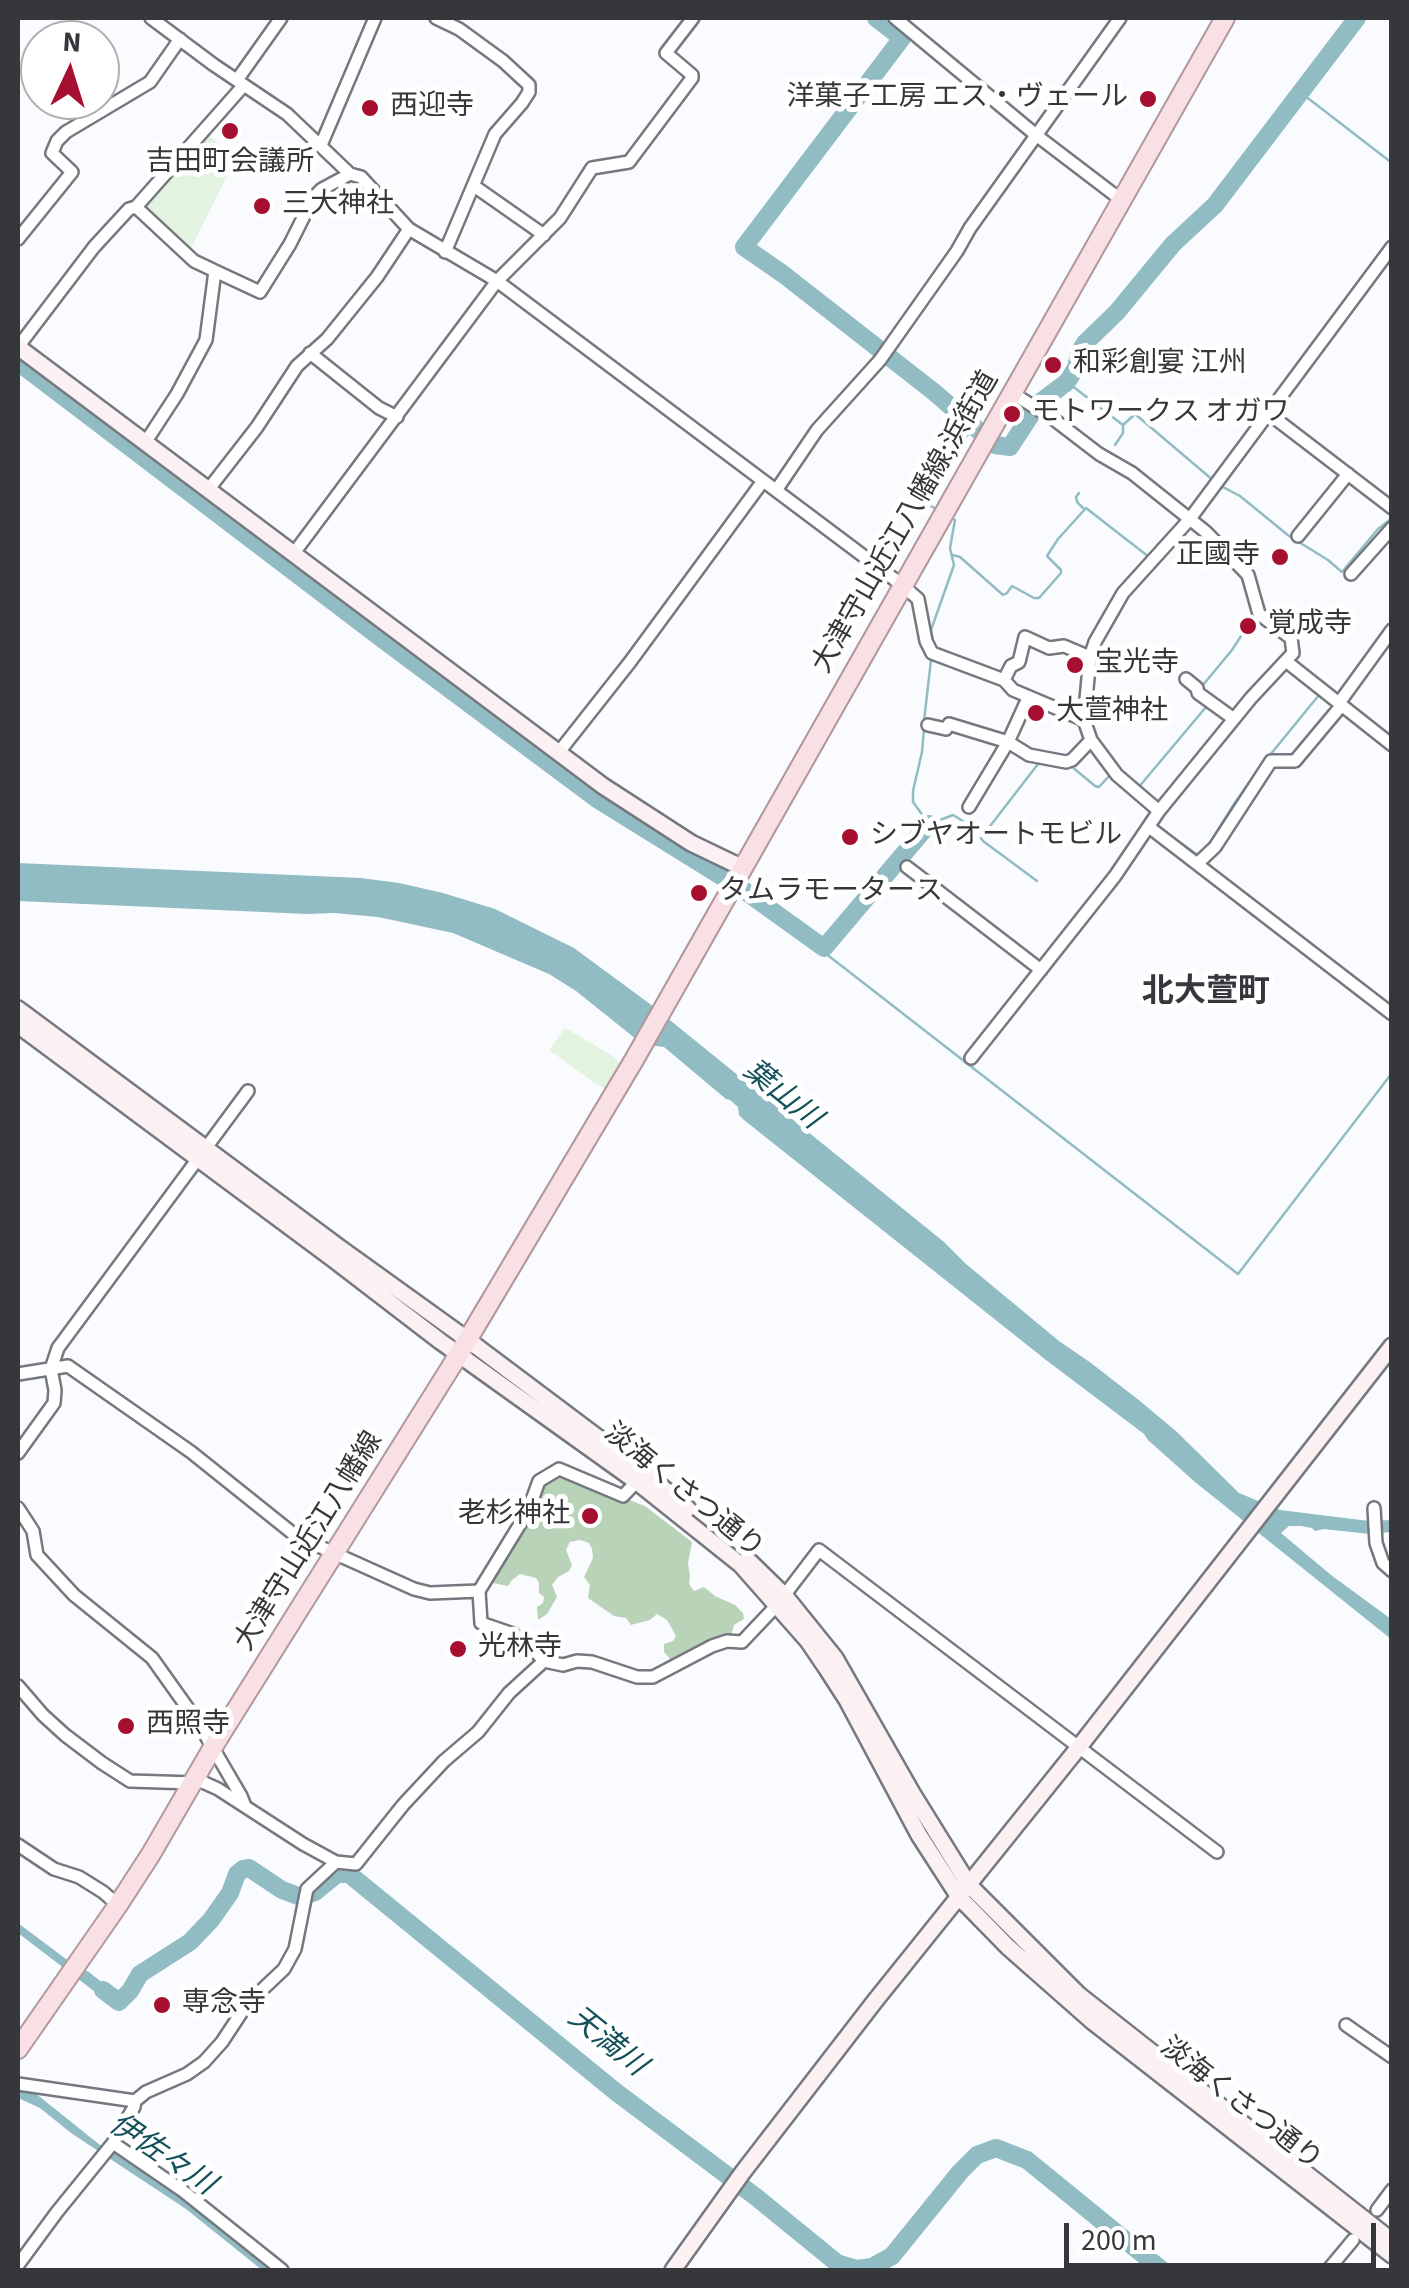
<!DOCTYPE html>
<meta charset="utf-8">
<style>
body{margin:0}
#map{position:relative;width:1409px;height:2288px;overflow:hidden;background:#fafbfe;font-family:"Source Sans 3",sans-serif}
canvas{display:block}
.frame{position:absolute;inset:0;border:20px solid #36373a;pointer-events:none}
.north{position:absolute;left:20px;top:20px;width:100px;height:100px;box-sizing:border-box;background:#fff;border:2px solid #afafb0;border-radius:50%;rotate:4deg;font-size:28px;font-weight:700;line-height:40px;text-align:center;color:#36373a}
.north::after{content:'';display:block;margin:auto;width:35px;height:45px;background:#a70f31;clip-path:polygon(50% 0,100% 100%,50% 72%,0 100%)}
.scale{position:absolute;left:1064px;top:2223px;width:312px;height:45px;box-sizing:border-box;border:5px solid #36373a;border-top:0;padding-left:12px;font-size:30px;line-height:35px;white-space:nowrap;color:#36373a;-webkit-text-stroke:8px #fff;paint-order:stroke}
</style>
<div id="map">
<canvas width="1409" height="2288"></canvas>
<div class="frame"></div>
<div class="north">N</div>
<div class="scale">200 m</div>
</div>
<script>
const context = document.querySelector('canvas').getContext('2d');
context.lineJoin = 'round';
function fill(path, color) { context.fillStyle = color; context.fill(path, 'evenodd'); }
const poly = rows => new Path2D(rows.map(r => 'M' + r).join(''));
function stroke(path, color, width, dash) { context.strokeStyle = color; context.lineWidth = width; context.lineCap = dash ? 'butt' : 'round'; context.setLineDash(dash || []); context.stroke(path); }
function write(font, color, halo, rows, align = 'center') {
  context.font = font + ' "Source Sans 3","Noto Sans JP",sans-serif'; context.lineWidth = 10; context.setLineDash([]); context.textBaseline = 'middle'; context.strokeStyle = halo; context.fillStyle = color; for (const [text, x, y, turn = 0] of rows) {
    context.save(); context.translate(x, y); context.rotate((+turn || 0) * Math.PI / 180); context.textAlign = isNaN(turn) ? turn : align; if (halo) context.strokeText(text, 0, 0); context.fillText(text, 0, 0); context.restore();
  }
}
fill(poly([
 [207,134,236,158,190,250,141,206],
 [565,1028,610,1054,619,1063,606,1089,593,1082,549,1050]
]), '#e2f3e0');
fill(poly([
 [561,1474,645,1506,692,1542,688,1563,690,1576,689,1584,694,1591,704,1587,715,1596,735,1605,743,1613,744,1619,734,1625,731,1636,701,1646,672,1661,664,1652,664,1644,673,1641,676,1636,667,1620,657,1614,650,1620,631,1625,626,1618,614,1616,588,1598,590,1585,584,1577,593,1558,592,1549,589,1543,580,1540,570,1542,566,1550,572,1565,569,1571,558,1577,552,1585,557,1597,547,1614,538,1620,537,1607,543,1603,544,1597,539,1593,539,1583,536,1578,520,1574,512,1580,508,1586,493,1583,490,1579,542,1488,549,1480]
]), '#b9d3b8');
fill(poly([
 [18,863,361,878,399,883,443,893,495,909,574,948,650,1004,944,1242,966,1264,1059,1341,1091,1363,1140,1401,1177,1432,1239,1493,1280,1510,1369,1521,1391,1520,1391,1532,1370,1534,1324,1529,1315,1531,1312,1528,1301,1526,1289,1526,1281,1533,1331,1575,1391,1619,1391,1639,1195,1482,1148,1440,1144,1434,1046,1360,744,1120,739,1115,738,1107,730,1100,726,1099,664,1047,647,1045,636,1039,576,991,549,974,453,933,378,917,334,913,307,914,18,901],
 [18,1923,70,1962,89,1972,126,2002,120,2011,18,1933],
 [18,2089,35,2093,100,2145,107,2145,157,2177,277,2270,262,2270,186,2209,71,2133,40,2108,18,2098]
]), '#91bcc3');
stroke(poly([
 [1300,92,1392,163],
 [1067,382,1123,425,1135,414,1214,481],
 [1115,445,1123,433,1123,425],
 [1221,486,1240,496,1289,536,1328,560,1342,572,1378,529,1392,518],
 [1079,493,1076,497,1077,502,1083,508],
 [936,509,918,498,945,460,974,428],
 [953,555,960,557,1003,595,1007,593,1012,586,1034,598,1039,598,1061,573,1061,570,1047,556,1058,539,1086,508,1149,557],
 [933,642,931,630,954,565,950,548,955,520,951,518],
 [1203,685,1232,650,1252,619,1256,618],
 [924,721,931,660],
 [924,729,922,752,913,791,913,802,929,824,953,815,984,834,981,838,983,841,1037,881],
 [1270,755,1319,695,1285,666],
 [1071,766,1095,786,1099,787,1110,775],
 [1138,788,1206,707],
 [1157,828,1160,828,1196,854,1199,854],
 [984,834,1038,764,1043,763],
 [1208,846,1234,804,1259,769],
 [824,948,825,953,1238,1274,1392,1073],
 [972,1066,993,1040]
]), '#91bcc3', 2.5);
stroke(poly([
 [876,18,902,38,744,247,783,274,934,392,995,445,1010,447,1038,404,1067,382,1076,368,1079,353,1085,343,1117,312,1173,244,1215,205,1357,18],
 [18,362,381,638,597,799,742,889,824,948,929,824],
 [103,1990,119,2002,130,1991,140,1974,190,1942,211,1920,230,1893,237,1874,243,1869,249,1868,282,1890,301,1897,315,1892,337,1874,349,1874,616,2092,756,2197,837,2263,857,2269,872,2267,892,2256,960,2172,977,2155,996,2148,1027,2160,1162,2270]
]), '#91bcc3', 18);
const street = poly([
 [151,18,214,65,287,114,350,174,361,177,409,229,497,281,902,585,918,599,926,641,932,653,1004,680,1013,690,1084,720],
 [436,18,459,29,503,61,529,85,529,92,522,103,495,134,445,252],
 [895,18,1036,135,1120,199],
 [237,80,281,18],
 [321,145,375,18],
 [474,186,544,235],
 [136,207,194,261,215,271],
 [18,239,72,172,52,153,57,141,66,132,150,82,180,39],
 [18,347,94,247,129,209,136,207,244,85],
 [310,353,379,408,397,417],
 [1268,413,1392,508],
 [145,443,177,394,206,340,215,271,260,292,290,244,313,198,322,189,350,174],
 [777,489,817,430,880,360,957,251,970,228,1120,18],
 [208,490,257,427,297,366,327,339,377,277,409,229],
 [1298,536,1348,474],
 [294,553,497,281,560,218,592,168,629,162,692,78,692,75,666,53,693,18],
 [1351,574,1392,528],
 [1287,662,1392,745],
 [1186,679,1197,688,1198,693,1234,719],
 [1004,680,1011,666,1019,662,1025,637,1049,648,1064,646,1090,657],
 [1339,703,1392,630],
 [928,725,946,729,949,724,1008,742,1029,755,1066,762,1072,760,1091,740],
 [559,752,630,662,763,481],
 [969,807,1008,742,1028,698],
 [1159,811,1117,775,1091,740,1084,720,1090,657,1095,642,1123,593,1189,520,1392,247],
 [1149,827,1392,1014],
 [1198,863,1215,847,1271,761,1295,761,1341,706],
 [907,867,1041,970],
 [971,1058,1115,876,1159,811,1251,698,1293,653,1291,638,1259,614,1248,575,1206,532,1132,473,1099,454,1052,418,1012,393],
 [18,1374,68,1366,191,1452,296,1536,414,1589,430,1593,479,1591],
 [18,1453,54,1403,55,1390,51,1369,58,1348,248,1091],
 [639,1479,623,1496,559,1469,539,1481,528,1511,479,1591,481,1623,513,1634,532,1648,544,1661,563,1665,577,1661,592,1662,637,1677,653,1677,712,1646,727,1641,742,1642,777,1605,819,1550,1217,1852],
 [18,1508,33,1531,37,1555,74,1595,152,1658,199,1724,241,1796,245,1806],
 [1374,1508,1376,1543,1383,1563,1392,1571],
 [18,1686,43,1715,65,1735,102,1763,130,1781,193,1783],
 [196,1779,218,1789,303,1844,336,1862,356,1864,403,1805,444,1761,478,1732,509,1693,544,1661],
 [18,1845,54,1869,79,1877,103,1892,118,1905],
 [1346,2025,1392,2057],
 [18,2084,135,2101],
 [113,2143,183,2191,282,2270],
 [1377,2210,1392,2190],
 [18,2265,57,2212,113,2143,134,2107,135,2101,146,2092,187,2074,204,2062,222,2042,247,2004,284,1969,295,1949,307,1889,336,1862],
 [1328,2270,1353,2240]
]);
const secondary = poly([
 [18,347,603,786,691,843,743,868],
 [18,1009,340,1248,468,1340,645,1473,688,1509],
 [18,1025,333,1259,440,1341,637,1482,741,1565,808,1641,827,1669,847,1700,919,1835,959,1897,1008,1947,1092,2021,1392,2255],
 [747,1559,785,1596,835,1658,912,1793,969,1885,1079,1995,1392,2241],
 [673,2270,743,2172,875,2001,1079,1747,1392,1346]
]);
const primary = poly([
 [18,2049,118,1905,151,1854,216,1742,459,1354,634,1060,1225,18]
]);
stroke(street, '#76787f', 16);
stroke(secondary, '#76787f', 20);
stroke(primary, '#b1989d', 22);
stroke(street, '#fff', 11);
stroke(secondary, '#fbf0f2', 15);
stroke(primary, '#f8e0e4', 18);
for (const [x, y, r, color] of [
 [1148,99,10,"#a70f31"],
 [370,108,10,"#a70f31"],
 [230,131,10,"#a70f31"],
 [262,206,10,"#a70f31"],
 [1053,365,10,"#a70f31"],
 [1012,414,10,"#a70f31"],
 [1280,557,10,"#a70f31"],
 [1248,626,10,"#a70f31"],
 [1075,665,10,"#a70f31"],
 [1036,713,10,"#a70f31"],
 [850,837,10,"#a70f31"],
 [699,893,10,"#a70f31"],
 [590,1516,10,"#a70f31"],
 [458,1649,10,"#a70f31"],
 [126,1726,10,"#a70f31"],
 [162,2005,10,"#a70f31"]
]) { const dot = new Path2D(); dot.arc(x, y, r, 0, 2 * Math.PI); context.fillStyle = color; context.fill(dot); stroke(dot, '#fff', 4); }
write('28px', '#36373a', '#fff', [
 ["洋菓子工房 エス・ヴェール",1128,99,"right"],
 ["西迎寺",390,108],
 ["吉田町会議所",230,164,"center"],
 ["三大神社",282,206],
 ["和彩創宴 江州",1073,365],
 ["モトワークス オガワ",1032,414],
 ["正國寺",1260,557,"right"],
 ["覚成寺",1268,626],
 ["宝光寺",1095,665],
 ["大萱神社",1056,713],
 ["シブヤオートモビル",870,837],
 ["タムラモータース",719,893],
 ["老杉神社",570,1516,"right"],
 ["光林寺",478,1649],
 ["西照寺",146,1726],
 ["専念寺",182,2005]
], 'left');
write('28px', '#36373a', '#fff', [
 ["大津守山近江八幡線;浜街道",907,523,-60],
 ["淡海くさつ通り",683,1492,39],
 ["大津守山近江八幡線",310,1542,-58],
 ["淡海くさつ通り",1240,2105,38]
]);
write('italic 30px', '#14515a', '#fff', [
 ["葉山川",781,1096,39],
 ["天満川",606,2043,39],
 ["伊佐々川",161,2156,34]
]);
write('bold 32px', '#35373d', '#fff', [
 ["北大萱町",1206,994]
]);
</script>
